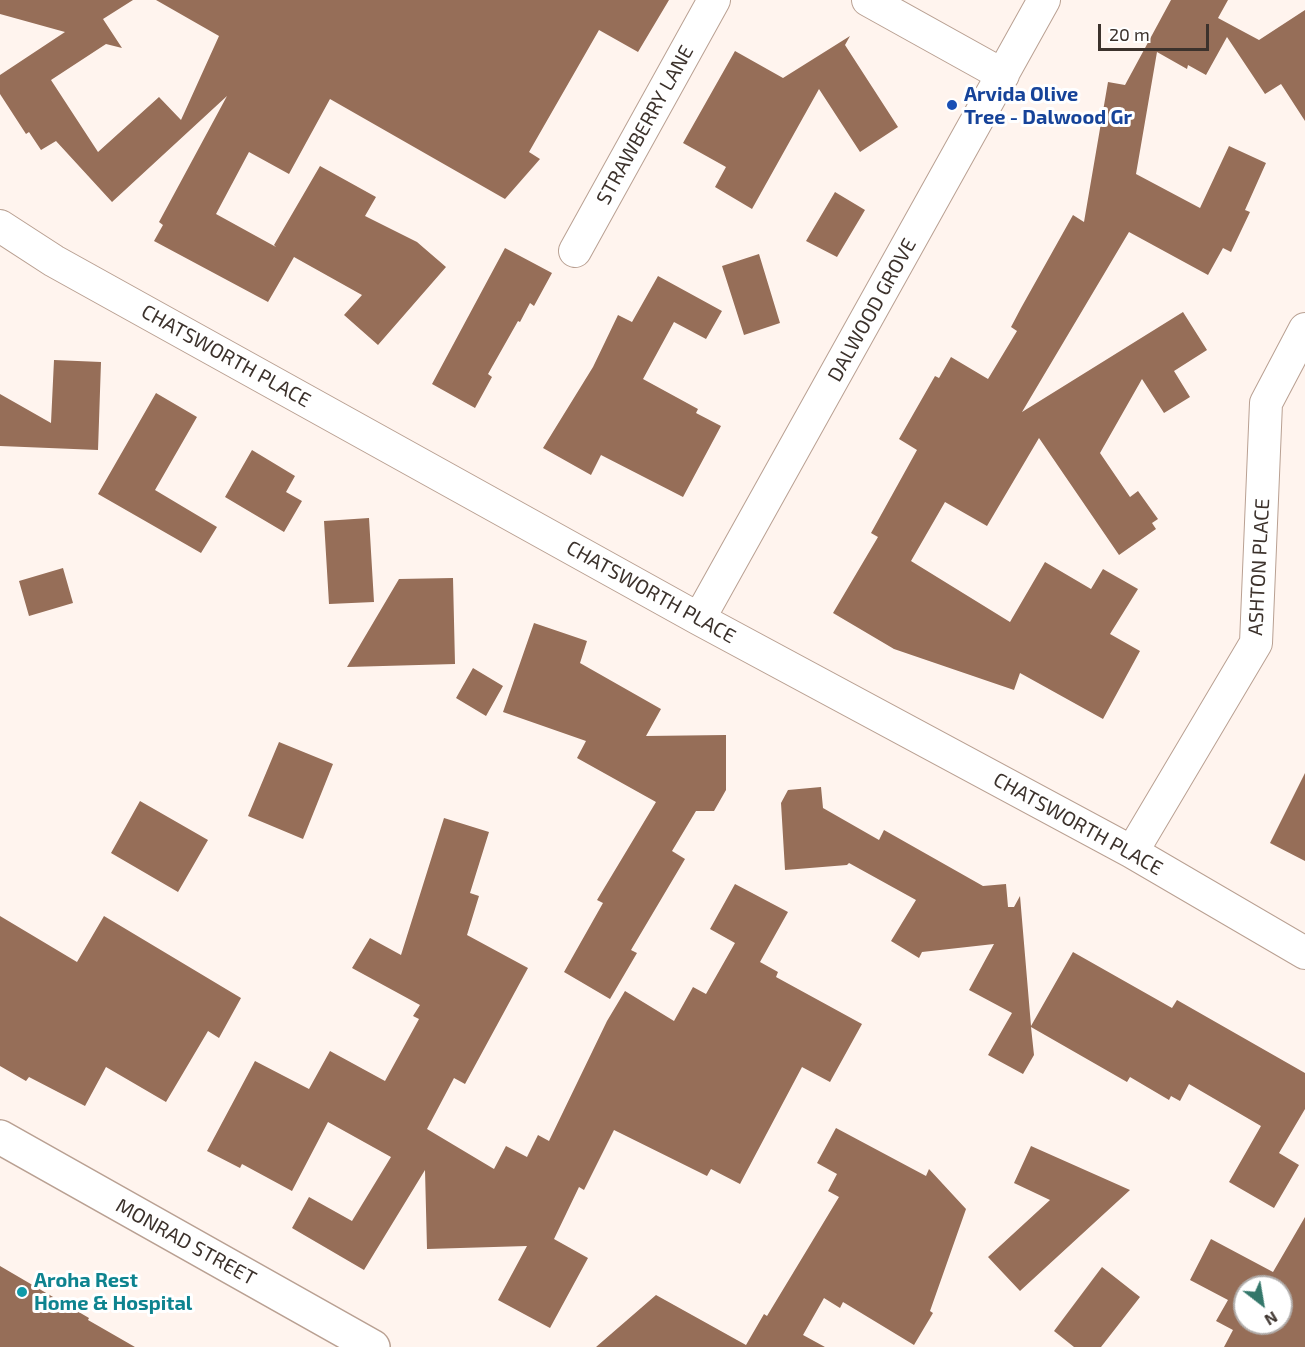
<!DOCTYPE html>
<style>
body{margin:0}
#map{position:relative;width:1305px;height:1347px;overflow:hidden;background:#fff4ee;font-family:"Exo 2",sans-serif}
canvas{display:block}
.north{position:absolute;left:1233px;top:1275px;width:60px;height:60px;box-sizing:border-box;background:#fff;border:2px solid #b1adab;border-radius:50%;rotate:149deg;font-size:16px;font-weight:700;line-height:24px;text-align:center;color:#3c322c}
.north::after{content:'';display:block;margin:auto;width:21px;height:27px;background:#33776a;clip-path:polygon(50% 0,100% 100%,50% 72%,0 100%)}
.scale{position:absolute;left:1098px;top:24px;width:111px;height:27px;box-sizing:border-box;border:3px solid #3c322c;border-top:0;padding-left:8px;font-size:18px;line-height:21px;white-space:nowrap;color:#3c322c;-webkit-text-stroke:4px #fff;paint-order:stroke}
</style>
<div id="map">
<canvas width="1305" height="1347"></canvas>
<div class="north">N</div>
<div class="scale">20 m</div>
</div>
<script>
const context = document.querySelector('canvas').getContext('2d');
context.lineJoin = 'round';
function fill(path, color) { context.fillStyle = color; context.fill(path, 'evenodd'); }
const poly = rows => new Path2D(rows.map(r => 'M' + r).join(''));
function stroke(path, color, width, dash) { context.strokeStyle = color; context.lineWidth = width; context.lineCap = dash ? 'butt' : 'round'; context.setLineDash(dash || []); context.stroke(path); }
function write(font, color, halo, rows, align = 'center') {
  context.font = font + ' "Exo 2",sans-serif'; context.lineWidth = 6; context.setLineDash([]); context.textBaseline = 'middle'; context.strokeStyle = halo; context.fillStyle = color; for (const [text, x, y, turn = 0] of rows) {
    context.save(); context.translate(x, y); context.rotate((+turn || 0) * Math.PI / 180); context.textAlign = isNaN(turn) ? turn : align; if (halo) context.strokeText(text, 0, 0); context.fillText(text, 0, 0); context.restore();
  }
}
fill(poly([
 [0,0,133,0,103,19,122,48,106,44,51,80,98,152,159,97,181,120,219,36,156,0,669,0,638,52,599,30,529,152,540,159,505,199,330,99,289,174,249,152,216,214,276,247,274,245,320,166,376,197,365,216,417,242,446,267,378,345,344,315,362,295,294,257,268,302,154,241,163,225,159,222,227,96,112,202,56,141,41,150,29,132,26,134,0,94,0,75,65,32,0,14],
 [1171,0,1228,0,1218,18,1259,40,1305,10,1305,121,1281,84,1265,94,1227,37,1206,75,1188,65,1187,69,1157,52,1136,174,1200,208,1229,146,1266,163,1245,210,1250,212,1231,252,1223,248,1208,275,1129,232,1022,412,1183,312,1207,350,1174,371,1190,397,1164,413,1142,379,1100,453,1130,497,1138,491,1158,519,1152,523,1156,529,1119,555,1039,438,987,526,945,502,911,561,1010,622,1045,562,1091,589,1103,569,1138,589,1110,634,1140,651,1103,719,1020,673,1014,690,894,649,833,613,878,537,871,533,917,450,899,439,935,376,939,378,951,357,988,379,1017,331,1011,327,1021,308,1073,215,1084,222,1108,82,1125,85],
 [850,36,845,45,898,127,860,152,819,89,752,209,715,187,726,167,683,143,735,51,783,78],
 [835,192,865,210,837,257,806,241],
 [505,248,552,273,534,306,530,303,520,322,518,321,488,374,492,377,475,408,432,384],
 [759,254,780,323,744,335,722,266],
 [658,276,722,311,706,339,674,322,643,379,698,409,696,413,721,426,683,497,601,455,591,475,543,448,593,367,618,315,632,322],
 [54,360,101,362,98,450,0,446,0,394,51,423],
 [156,393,197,417,155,490,217,527,201,553,98,494],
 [252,450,295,476,286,492,302,501,284,532,225,497],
 [369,518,374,602,329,604,324,521],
 [63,568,73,603,29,616,19,581],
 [453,578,455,664,347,667,399,579],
 [534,623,587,641,580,663,661,709,646,736,726,735,726,790,714,811,696,811,672,851,685,859,631,950,637,953,610,999,564,972,603,903,597,900,656,802,577,758,586,741,503,712],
 [473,668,503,686,486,716,456,698],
 [279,742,333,764,303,839,248,816],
 [1305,773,1305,861,1270,843],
 [821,787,823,808,879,840,884,830,983,886,1006,884,1008,907,1014,907,1020,896,1031,1026,1073,952,1172,1008,1177,1000,1305,1073,1305,1109,1279,1153,1299,1165,1274,1208,1229,1182,1261,1126,1189,1084,1180,1101,1171,1096,1169,1100,1130,1077,1127,1082,1031,1027,1034,1055,1023,1074,988,1055,1012,1013,969,990,994,944,922,952,919,958,891,941,916,900,849,863,847,865,785,870,781,803,788,790],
 [140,801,208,840,178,892,111,853],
 [444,818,489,832,470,893,479,896,467,935,528,968,465,1084,454,1078,427,1129,494,1169,506,1146,527,1157,538,1135,549,1141,607,1021,625,991,674,1021,693,987,706,994,735,943,710,929,735,884,788,912,760,962,778,972,776,977,862,1024,830,1082,802,1067,740,1184,711,1169,707,1176,614,1130,584,1190,579,1187,554,1239,588,1258,550,1328,498,1300,527,1246,427,1249,425,1170,364,1270,292,1228,309,1197,352,1221,391,1157,328,1122,292,1191,242,1164,240,1168,207,1151,255,1061,309,1089,330,1051,385,1081,419,1019,413,1016,420,1005,352,968,370,938,401,955],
 [0,916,77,962,104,916,241,998,219,1038,208,1031,166,1102,106,1067,85,1106,29,1077,26,1081,0,1066],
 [836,1128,926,1176,929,1169,966,1209,930,1311,933,1313,914,1345,843,1302,840,1308,824,1298,803,1335,825,1347,596,1347,656,1295,746,1345,764,1314,767,1316,839,1197,828,1191,837,1174,817,1163],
 [1031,1146,1130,1190,1020,1291,988,1257,1050,1200,1014,1183],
 [1305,1217,1305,1347,1224,1347,1233,1330,1216,1321,1228,1300,1190,1280,1211,1239,1273,1272],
 [1245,1287,1281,1287,1281,1323,1245,1323],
 [0,1266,89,1318,88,1320,135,1347,0,1347],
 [1102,1267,1140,1297,1101,1347,1074,1347,1054,1331]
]), '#966e58');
const minor = poly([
 [868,0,1003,75],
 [0,226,54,261,699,619,1132,852,1305,953],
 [575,251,714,0],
 [699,619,1044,0],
 [1132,852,1256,643,1266,403,1305,329]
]);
const tertiary = poly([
 [0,1137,373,1347]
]);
stroke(minor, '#b9a092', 34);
stroke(tertiary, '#b9a092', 36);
stroke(minor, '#fff', 32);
stroke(tertiary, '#fff', 33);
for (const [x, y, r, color] of [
 [952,105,6,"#1a4fb4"],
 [22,1292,6,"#0f9aa8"]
]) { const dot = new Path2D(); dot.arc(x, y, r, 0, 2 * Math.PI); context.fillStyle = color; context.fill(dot); stroke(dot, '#fff', 2); }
write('bold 20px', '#164399', '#fff', [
 ["Arvida Olive",964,94],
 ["Tree - Dalwood Gr",964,117]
], 'left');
write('20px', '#3c322c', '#fff', [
 ["STRAWBERRY LANE",645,125,-61],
 ["DALWOOD GROVE",872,310,-61],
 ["CHATSWORTH PLACE",226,356,29],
 ["ASHTON PLACE",1259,567,-87],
 ["CHATSWORTH PLACE",651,592,29],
 ["CHATSWORTH PLACE",1078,824,29],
 ["MONRAD STREET",186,1242,29]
]);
write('bold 20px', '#0d838f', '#fff', [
 ["Aroha Rest",34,1280],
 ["Home & Hospital",34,1303]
], 'left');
</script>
